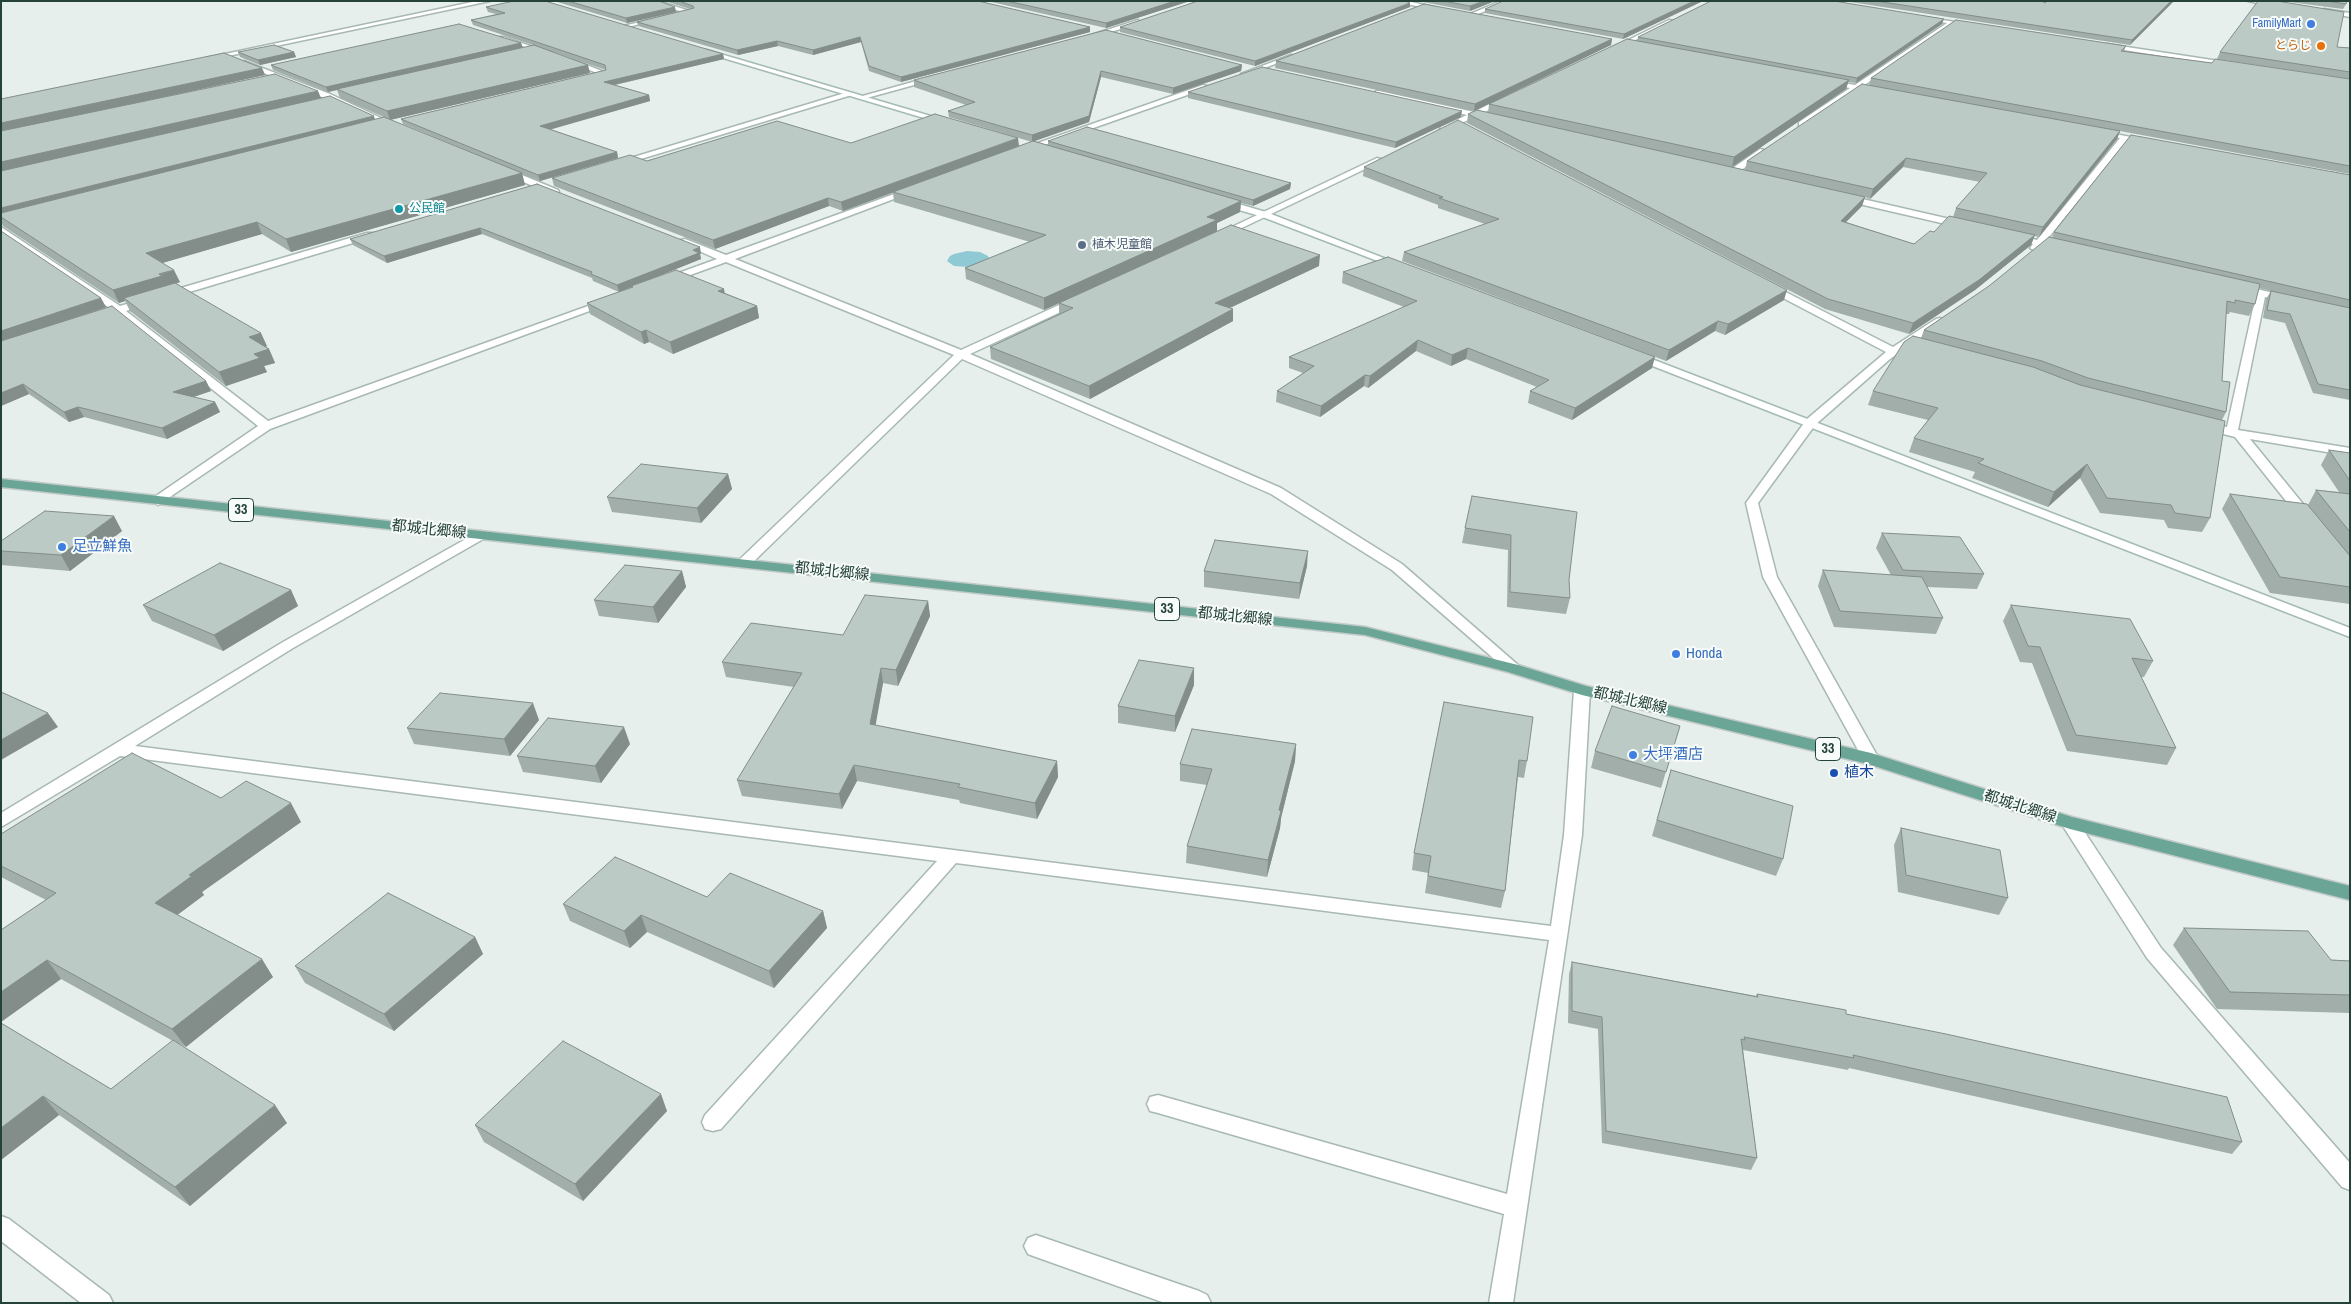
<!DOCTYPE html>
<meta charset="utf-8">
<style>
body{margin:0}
#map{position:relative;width:2351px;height:1304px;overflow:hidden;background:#e6efeb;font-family:"Archivo Narrow",sans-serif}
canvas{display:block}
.frame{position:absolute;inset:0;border:2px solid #24423a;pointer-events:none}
</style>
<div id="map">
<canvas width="2351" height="1304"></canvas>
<div class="frame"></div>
</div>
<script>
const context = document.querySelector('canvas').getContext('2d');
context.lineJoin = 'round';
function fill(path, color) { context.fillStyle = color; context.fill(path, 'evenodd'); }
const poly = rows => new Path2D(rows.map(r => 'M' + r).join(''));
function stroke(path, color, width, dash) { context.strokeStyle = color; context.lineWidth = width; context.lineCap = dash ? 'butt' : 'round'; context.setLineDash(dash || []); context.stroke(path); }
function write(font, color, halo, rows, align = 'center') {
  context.font = font + ' "Archivo Narrow","Noto Sans JP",sans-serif'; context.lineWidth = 4; context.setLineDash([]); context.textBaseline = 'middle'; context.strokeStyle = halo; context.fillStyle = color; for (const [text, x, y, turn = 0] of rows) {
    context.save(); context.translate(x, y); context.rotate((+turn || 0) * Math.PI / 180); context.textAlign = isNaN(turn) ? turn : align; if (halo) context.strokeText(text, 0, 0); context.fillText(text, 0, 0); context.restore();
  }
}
fill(poly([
 [967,251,980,252,988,256,989,258,973,267,967,267,954,266,947,261,950,256,954,254]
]), '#8ec9d4');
const street = poly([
 [477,1,490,1,209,60,206,58,477,1],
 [647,1,658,1,693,12,623,28,623,26,683,12,647,1],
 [1393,1,1407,1,1442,9,1439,11,1393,1],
 [1501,1,1510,1,1473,16,1468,15,1501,1],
 [2248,1,2264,1,2279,5,2276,7,2248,1],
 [2324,9,2350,13,2350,17,2322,12,2324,9],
 [1922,17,1976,25,1973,27,1954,24,1863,86,1880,89,1880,93,1858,90,1805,126,1799,126,1799,122,1850,88,1825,84,1825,80,1855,85,1947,23,1922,19,1922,17],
 [1138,20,1140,23,1091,38,1088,36,1138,20],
 [1669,20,1674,21,1615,50,1610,49,1669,20],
 [500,37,504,37,539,49,534,50,500,39,500,37],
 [2107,44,2232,63,2235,65,2232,67,2105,47,2107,44],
 [1291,55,1296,56,1246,75,1241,74,1291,55],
 [567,59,571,59,607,73,588,78,588,76,597,73,567,61,567,59],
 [244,61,330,94,400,127,393,129,324,98,242,64,241,63,244,61],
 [934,76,936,77,936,79,863,99,859,97,934,76],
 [1203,85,1210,87,1025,152,1018,150,1203,85],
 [1379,91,1474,112,1503,97,1510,99,1481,114,1481,117,1475,117,1444,131,1440,129,1441,127,1467,115,1376,95,1376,91,1379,91],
 [848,92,855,94,621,165,614,163,848,92],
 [2095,130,2151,141,2147,143,2127,140,2045,242,2064,246,2064,250,2041,246,2035,251,2030,248,2033,244,2009,239,2007,237,2012,234,2037,240,2120,138,2095,134,2095,130],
 [1760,149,1767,151,1736,174,1730,174,1730,170,1760,149],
 [1377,158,1384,160,1223,237,1215,235,1377,158],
 [505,168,558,190,559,192,552,194,502,173,501,171,505,168],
 [908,189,915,191,735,259,961,350,1072,299,1080,299,1080,303,970,354,1281,488,1402,564,1518,665,1521,668,1518,671,1508,671,1392,570,1271,494,962,359,749,566,739,566,737,563,739,560,954,355,726,262,671,282,665,282,665,278,717,259,677,241,685,239,726,255,908,189],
 [1845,195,1963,222,1968,225,1963,228,1842,200,1842,196,1845,195],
 [1,227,120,306,367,233,373,233,373,237,126,311,268,421,602,301,606,300,611,303,270,429,158,505,152,501,153,498,258,426,117,313,93,318,93,314,111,309,1,234,1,227],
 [1768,283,1893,347,1936,319,1940,318,1945,321,1890,359,1815,425,1758,503,1777,577,1879,759,1877,763,1871,765,1865,763,1863,759,1763,577,1746,503,1807,419,1886,352,1764,288,1764,284,1768,283],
 [2239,285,2291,297,2292,299,2287,302,2265,297,2238,430,2350,448,2350,456,2250,439,2312,515,2314,518,2312,521,2302,521,2235,437,2200,428,2198,425,2204,421,2227,427,2256,295,2235,290,2235,286,2239,285],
 [480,531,487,535,485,538,293,648,135,746,1551,926,1564,835,1574,690,1577,687,1587,687,1590,690,1582,835,1513,1303,1489,1303,1504,1214,1158,1113,1150,1111,1147,1104,1150,1097,1158,1095,1507,1194,1549,940,956,863,721,1129,713,1131,705,1129,702,1122,705,1115,937,861,120,756,1,827,1,813,283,642,480,531],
 [2070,817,2076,819,2161,948,2350,1163,2350,1190,2342,1187,2147,958,2061,823,2064,819,2070,817],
 [1,1216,9,1219,109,1295,113,1303,81,1303,1,1241,1,1216],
 [1036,1235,1199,1291,1207,1295,1211,1303,1165,1303,1036,1257,1028,1254,1024,1246,1028,1238,1036,1235]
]);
const secondary = poly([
 [703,50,707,50,951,122,944,124,703,52,703,50],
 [1221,199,1266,212,1404,266,1402,268,1396,268,1260,216,1218,204,1218,200,1221,199],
 [1636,353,2350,628,2350,637,1632,358,1632,354,1636,353]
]);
const primary = poly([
 [1,479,1365,627,1518,665,1586,686,1871,753,2072,817,2350,886,2350,900,2070,829,1868,764,1582,695,1508,672,1365,635,1,487,1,479]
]);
stroke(street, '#a8b8b2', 3);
stroke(secondary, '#a4bbb3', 3);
stroke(primary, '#c2cac8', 3);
fill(street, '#fff');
fill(secondary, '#fff');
fill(primary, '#6aa596');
fill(poly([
 [554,1,659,1,676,12,627,23],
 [665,1,978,1,1090,27,1090,32,901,82,869,71,861,42,813,55,778,46,738,55,638,26,637,22,690,9],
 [987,1,1190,1,1106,28],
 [1418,1,1495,1,1470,11],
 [1503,1,1703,1,1623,39,1485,13,1485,9],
 [1844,1,2042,1,2045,3,2174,1,2130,45],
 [2282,1,2348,1,2343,9],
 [486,7,723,54,724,59,615,85,649,95,650,101,550,129,617,152,618,158,540,181,522,174,525,185,291,252,262,234,162,263,180,282,176,284,267,346,266,347,269,349,275,363,264,366,267,372,226,386,130,311,125,301,119,303,3,226,1,222,1,99,262,68,265,75,161,98,321,98,375,120,386,118,340,98,337,90,328,92,273,70,271,65,521,43,523,48,533,45,473,25,471,20,496,14,488,12],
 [553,52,606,70,401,119,403,124,495,162,390,120,590,73],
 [1410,7,1255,66,1120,32,1120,27],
 [1942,24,1856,83,1848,82,1846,89,1732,167,1745,170,1747,161,1869,85,1871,78,2126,46,2124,51,2212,63,2350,79,2350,174,2120,131,2117,139,2039,237,2034,236,2031,245,1975,290,1909,334,1825,309,1467,123,1468,114,1488,113,1489,104,1637,41,1638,37],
 [1903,167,1980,182,1956,208,1953,217,1934,232,1914,244,1846,222,1862,206,1865,197,1870,199],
 [1106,30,1242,65,1241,71,1173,94,1101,77,1089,122,1034,141,1048,145,1048,141,1291,183,1290,189,1253,206,1241,203,1240,212,1217,223,1217,231,1319,266,1229,308,1233,321,1090,399,991,359,990,347,1059,314,1059,303,1044,310,966,279,965,268,1030,242,894,202,893,192,843,211,829,206,715,249,554,186,552,178,647,161,851,143,1019,146,1032,142,949,117,948,111,966,105,914,87,914,80],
 [1612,39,1611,45,1474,111,1275,68,1276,61],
 [2337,47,2350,48,2350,79,2217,59,2220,52],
 [238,52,294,52,296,57,260,65,240,57],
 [1188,92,1461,117,1395,148,1188,98],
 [1364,167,1784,300,1725,335,1715,331,1666,361,1402,261,1404,252,1485,224,1438,208,1438,205,1363,176],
 [2350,175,2350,400,2313,393,2285,323,2263,318,2266,299,2271,291,2259,288,2255,304,2249,316,2230,312,2229,314,2226,314,2222,381,2226,412,2222,420,2210,518,2202,532,2168,528,2164,520,2100,513,2080,478,2048,507,1972,478,1975,472,1909,452,1914,438,1928,420,1868,405,1873,391,1921,338,1924,330,1989,286,2052,238,2054,232],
 [537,184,701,254,700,254,701,259,643,282,725,293,757,306,759,318,673,354,649,342,644,344,590,314,587,303,631,288,631,287,619,292,593,281,592,278,482,234,387,263,353,245,350,239],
 [1,231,206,381,211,391,194,397,215,402,220,412,167,439,84,417,69,422,29,394,1,406],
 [1343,272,1652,368,1572,420,1528,403,1530,391,1537,387,1466,359,1451,366,1416,351,1368,388,1364,386,1320,417,1276,402,1277,391,1303,373,1289,368,1289,357,1404,307,1342,283],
 [2329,450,2350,453,2350,604,2270,593,2222,509,2230,494,2308,505,2316,490,2339,492,2321,465],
 [728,474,732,489,701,523,612,512,607,497],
 [1472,496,1569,580,1570,598,1566,614,1507,607,1508,550,1462,543,1465,528],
 [122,531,70,571,1,565,1,541],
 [1882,533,1984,574,1977,589,1927,587,1943,618,1936,634,1834,627,1818,586,1823,570,1891,575,1876,548],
 [1307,566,1299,599,1204,587,1204,571],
 [682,571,686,587,658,623,599,616,594,600],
 [291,590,298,606,223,651,152,621,143,605],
 [928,601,930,616,898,686,883,683,875,725,1057,761,1058,777,1037,819,960,803,959,800,857,781,842,809,742,796,737,780,794,687,726,677,722,662,843,635],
 [2011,605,2153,661,2144,677,2141,677,2176,748,2167,765,2067,751,2032,663,2020,662,2003,621],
 [1194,685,1175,732,1118,723,1118,706],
 [1444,702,1527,761,1524,778,1518,777,1505,891,1501,908,1425,893,1428,873,1412,870,1414,853],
 [539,720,510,756,414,744,407,728],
 [1680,726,1661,788,1591,768,1595,751],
 [630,744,601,783,523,772,517,756],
 [1296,744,1295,761,1281,818,1280,828,1267,877,1186,863,1187,846,1207,785,1180,781,1180,764],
 [1671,770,1783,859,1776,876,1652,836],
 [221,798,301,822,202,892,204,895,177,915,273,977,186,1047,174,1041,287,1123,190,1206,59,1115,1,1160,1,1023,111,1089,173,1041,61,979,1,1022,1,930,46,900,1,877,1,834],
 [1901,828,2008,898,1999,915,1898,892,1894,845],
 [707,897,823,911,827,928,774,988,647,932,630,948,570,921,563,904],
 [2184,928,2331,960,2350,961,2350,1013,2217,1009,2173,945],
 [475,937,483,954,394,1031,305,983,295,966],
 [1572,962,1756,996,1757,994,1846,1014,2242,1142,2232,1154,1849,1068,1848,1070,1743,1050,1757,1158,1751,1170,1602,1143,1598,1029,1568,1023,1569,974],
 [667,1111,583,1201,484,1142,475,1125]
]), '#a1aea9');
fill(poly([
 [1175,1,1190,1,1106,28,1106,23],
 [1484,1,1495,1,1470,11,1470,6],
 [1694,1,1703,1,1623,39,1624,34],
 [2171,1,2174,1,2130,45,2132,40],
 [1410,3,1410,7,1255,66,1255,61],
 [675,7,676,12,627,23,626,18],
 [1944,19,1942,24,1856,83,1857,78],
 [1090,27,1090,32,901,82,901,77],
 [860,37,861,42,813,55,813,50],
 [1612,39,1611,45,1474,111,1475,104],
 [777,41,778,46,738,55,737,50],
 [521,43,523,48,328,92,326,87],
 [294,52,296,57,260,65,258,60],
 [723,54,724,59,605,87,604,82],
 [588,65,590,73,390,120,387,111],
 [1242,65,1241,71,1173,94,1173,88],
 [262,68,265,75,1,132,1,123],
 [1101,71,1101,77,1089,122,1032,142,1032,135],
 [1849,80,1846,89,1732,167,1734,157],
 [318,91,321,98,1,171,1,162],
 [649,95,650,101,542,132,540,126],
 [1462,111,1461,117,1395,148,1396,142],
 [374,116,376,123,1,217,1,208],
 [2120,131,2117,139,2039,237,2043,227],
 [1018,138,1019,146,843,211,841,202],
 [617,152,618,158,540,181,538,175],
 [1906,158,1903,167,1870,199,1873,189],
 [522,173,525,185,291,252,286,239],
 [1291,183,1290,189,1253,206,1253,200],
 [1865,197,1862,206,1838,230,1841,221],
 [828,198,829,206,715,249,713,240],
 [1241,201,1240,212,1217,223,1217,231,1044,310,1044,298,1207,217],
 [257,222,262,234,152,266,146,253],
 [480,228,482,234,387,263,384,256],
 [2035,235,2031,245,1975,290,1909,334,1913,323],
 [700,247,701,254,700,254,701,259,619,292,617,285],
 [1320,255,1319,266,1215,315,1215,303],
 [174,270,180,282,124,298,125,301,119,303,113,290],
 [724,289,726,300,718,291],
 [1787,290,1784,300,1725,335,1728,324],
 [101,298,106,307,1,342,1,331],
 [757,306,759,318,673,354,670,342],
 [1233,309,1233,321,1090,399,1089,386],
 [1718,321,1715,331,1666,361,1669,350],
 [646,330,649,342,644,344,641,332],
 [261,333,267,346,255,350,249,337],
 [1418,340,1416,351,1368,388,1370,376],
 [1468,348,1466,359,1451,366,1452,355],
 [269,349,275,363,264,366,267,372,226,386,219,372,254,354],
 [1655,357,1652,368,1572,420,1575,408],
 [1365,375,1364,386,1320,417,1321,406],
 [206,381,211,391,178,402,173,392],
 [23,384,29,394,1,406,1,393],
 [215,402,220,412,167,439,162,428],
 [78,407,84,417,69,422,64,412],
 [2087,464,2080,478,2048,507,2054,492],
 [728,474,732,489,701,523,697,508],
 [114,516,122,531,70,571,61,555],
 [1308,551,1307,566,1299,599,1300,583],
 [682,571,686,587,658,623,653,607],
 [291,590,298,606,223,651,214,635],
 [928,601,930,616,898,686,896,670],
 [881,668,883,683,873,740,870,724],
 [1194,668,1194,685,1175,732,1175,716],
 [533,703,539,720,510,756,504,739],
 [48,713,58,727,1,760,1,740],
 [624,727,630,744,601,783,595,766],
 [1296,744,1295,761,1281,818,1280,828,1267,877,1268,860,1279,810],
 [1057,761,1058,777,1037,819,1035,803],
 [854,765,857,781,842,809,839,794],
 [291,803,301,822,202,892,204,895,168,922,155,903,189,875],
 [823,911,827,928,774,988,769,971],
 [641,915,647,932,630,948,624,931],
 [475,937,483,954,394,1031,384,1014],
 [262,959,273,977,186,1047,172,1029],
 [47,960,61,979,1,1022,1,992],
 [661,1094,667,1111,583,1201,575,1184],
 [43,1096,59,1115,1,1160,1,1128],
 [275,1105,287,1123,190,1206,175,1187]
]), '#838d89');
const building = poly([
 [514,1,545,1,723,54,604,82,649,95,540,126,617,152,538,175,401,119,606,70,605,65,471,20,505,13,486,7,514,1],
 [568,1,659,1,675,7,626,18,568,1],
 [679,1,978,1,1090,27,901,77,869,66,860,37,813,50,777,41,737,50,637,22,694,8,693,6,679,1],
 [1007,1,1175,1,1106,23,1007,1],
 [1198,1,1405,1,1410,3,1255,61,1120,27,1198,1],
 [1443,1,1484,1,1470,6,1443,1],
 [1503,1,1694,1,1624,34,1485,9,1503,1],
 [1711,1,1834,1,1944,19,1857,78,1638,37,1711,1],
 [1876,1,2042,1,2045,3,2047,1,2171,1,2132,40,1876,1],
 [2258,1,2277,1,2344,12,2337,47,2350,48,2350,72,2220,52,2258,1],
 [2327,1,2347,1,2346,4,2327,1],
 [1424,4,1612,39,1475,104,1276,61,1424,4],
 [1956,20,2126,46,2121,51,2212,63,2215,59,2350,79,2350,166,1871,78,1956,20],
 [459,24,521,43,326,87,271,65,459,24],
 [1106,30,1242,65,1173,88,1101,71,1089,116,1032,135,948,111,975,102,914,80,1106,30],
 [1627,39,1849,80,1734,157,1489,104,1627,39],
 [274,45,294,52,258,60,238,52,274,45],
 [534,45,588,65,387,111,337,89,534,45],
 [224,53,262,68,1,123,1,99,224,53],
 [1262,67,1462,111,1396,142,1188,92,1262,67],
 [275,74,318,91,1,162,1,131,275,74],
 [1862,84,2120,131,2043,227,1956,208,1987,173,1906,158,1873,189,1747,161,1862,84],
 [330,96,374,116,1,208,1,171,330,96],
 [1477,110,1865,197,1841,221,1914,244,1930,231,1934,232,1949,216,2035,235,1979,280,1913,323,1828,299,1468,114,1477,110],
 [935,114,1018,138,841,202,828,198,713,240,552,178,630,155,647,161,777,121,851,143,935,114],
 [384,117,522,173,286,239,257,222,146,253,174,270,159,274,162,276,113,290,1,217,1,213,384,117],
 [1458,120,1787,290,1728,324,1718,321,1669,350,1404,252,1499,219,1439,198,1443,197,1364,167,1458,120],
 [1087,127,1291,183,1253,200,1048,141,1087,127],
 [2131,135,2350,175,2350,300,2054,232,2131,135],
 [1033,141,1241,201,1207,217,1217,220,1044,298,965,268,1046,235,893,192,1033,141],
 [537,184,700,247,693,250,699,253,617,285,591,274,592,272,480,228,384,256,350,239,537,184],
 [1231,225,1320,255,1215,303,1233,309,1089,386,990,347,1073,308,1059,303,1231,225],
 [1,231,101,298,1,331,1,231],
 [2049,237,2260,284,2255,304,2235,300,2235,303,2227,301,2222,381,2230,382,2226,412,2088,378,2042,361,1924,330,1989,286,2049,237],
 [1388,257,1655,357,1575,408,1530,391,1549,380,1468,348,1452,355,1418,340,1370,376,1365,375,1321,406,1277,391,1314,366,1289,357,1417,301,1343,272,1388,257],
 [676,270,724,289,718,291,757,306,670,342,646,330,641,332,587,303,633,287,631,286,676,270],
 [175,283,261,333,249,337,269,349,254,354,260,358,219,372,124,298,175,283],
 [2271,291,2350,308,2350,390,2318,384,2290,314,2267,310,2271,291],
 [112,306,206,381,173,392,215,402,162,428,78,407,64,412,23,384,1,393,1,341,112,306],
 [1913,336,2033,367,2080,385,2225,421,2210,518,2175,513,2171,505,2107,498,2087,464,2054,492,1978,463,1984,459,1914,438,1938,408,1873,391,1904,342,1913,336],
 [2329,450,2350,453,2350,481,2329,450],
 [641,464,728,474,697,508,607,497,641,464],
 [2316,490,2350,494,2350,532,2316,490],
 [2230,494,2307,504,2350,556,2350,587,2280,577,2230,494],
 [1472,496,1577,512,1569,580,1570,598,1510,592,1511,535,1465,528,1472,496],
 [45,511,114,516,61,555,1,551,1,541,45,511],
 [1882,533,1960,537,1984,574,1903,570,1882,533],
 [1215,540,1308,551,1300,583,1204,571,1215,540],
 [220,563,291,590,214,635,143,605,220,563],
 [625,565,682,571,653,607,594,600,625,565],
 [1823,570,1922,577,1943,618,1840,611,1823,570],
 [865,595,928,601,896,670,881,668,870,724,1057,761,1035,803,958,787,960,784,854,765,839,794,737,780,802,673,722,662,751,623,843,635,865,595],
 [2011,605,2130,619,2153,661,2132,658,2176,748,2076,735,2040,647,2028,646,2011,605],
 [1139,660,1194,668,1175,716,1118,706,1139,660],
 [1,692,48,713,1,740,1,692],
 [440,693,533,703,504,739,407,728,440,693],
 [1444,702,1533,717,1527,761,1519,760,1505,891,1428,876,1431,856,1414,853,1444,702],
 [1612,706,1680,726,1666,772,1595,751,1612,706],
 [548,718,624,727,595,766,517,756,548,718],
 [1192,729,1296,744,1279,810,1281,811,1268,860,1187,846,1212,769,1180,764,1192,729],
 [132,753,221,798,246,781,291,803,189,875,192,876,155,903,262,959,172,1029,47,960,1,992,1,930,56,893,1,866,1,834,132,753],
 [1671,770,1793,806,1783,859,1657,820,1671,770],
 [1901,828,2000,850,2008,898,1906,875,1901,828],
 [615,857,707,897,730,873,823,911,769,971,641,915,624,931,563,904,615,857],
 [388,893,475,937,384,1014,295,966,388,893],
 [2184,928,2308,931,2331,960,2350,961,2350,995,2230,992,2184,928],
 [1572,962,1758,997,1757,994,1846,1010,1846,1014,1946,1034,2227,1097,2242,1142,1853,1055,1854,1058,1744,1037,1745,1040,1741,1039,1757,1158,1606,1131,1602,1017,1572,1011,1572,962],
 [1,1023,111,1089,173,1040,275,1105,175,1187,43,1096,1,1128,1,1023],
 [563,1041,661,1094,575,1184,475,1125,563,1041]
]);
fill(building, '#bbcac4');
stroke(building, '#838d89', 1);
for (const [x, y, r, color] of [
 [2311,24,5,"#3f7fe0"],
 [2321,46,5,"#e8710a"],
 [399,209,5,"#0f9aa8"],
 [1082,245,5,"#5c6f8a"],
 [62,547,5,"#3f7fe0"],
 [1676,654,5,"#3f7fe0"],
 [1633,755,5,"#3f7fe0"],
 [1834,773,5,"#1a4fb4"]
]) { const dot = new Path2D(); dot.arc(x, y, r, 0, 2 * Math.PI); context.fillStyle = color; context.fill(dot); stroke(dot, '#f7fbf9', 2); }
write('12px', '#366cbe', '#f7fbf9', [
 ["FamilyMart",2301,24]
], 'right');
write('12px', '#c56008', '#f7fbf9', [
 ["とらじ",2311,46]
], 'right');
write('12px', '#0d838f', '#f7fbf9', [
 ["公民館",409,209]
], 'left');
write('12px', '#4e5e75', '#f7fbf9', [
 ["植木児童館",1092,245]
], 'left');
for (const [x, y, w] of [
 [241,510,25],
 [1167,609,25],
 [1828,749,25]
]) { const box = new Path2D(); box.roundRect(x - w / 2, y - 11.5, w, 23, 4); context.fillStyle = '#f7fbf9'; context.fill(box); stroke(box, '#24423a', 1); }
write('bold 14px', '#24423a', null, [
 ["33",241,510],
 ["33",1167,609],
 ["33",1828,749]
]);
write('15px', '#24423a', '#f7fbf9', [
 ["都城北郷線",429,530,6],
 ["都城北郷線",832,572,6],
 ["都城北郷線",1235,617,6],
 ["都城北郷線",1630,701,13],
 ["都城北郷線",2020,807,18]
]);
write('15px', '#366cbe', '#f7fbf9', [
 ["足立鮮魚",72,547],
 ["Honda",1686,654],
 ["大坪酒店",1643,755]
], 'left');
write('15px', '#164399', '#f7fbf9', [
 ["植木",1844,773]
], 'left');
</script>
